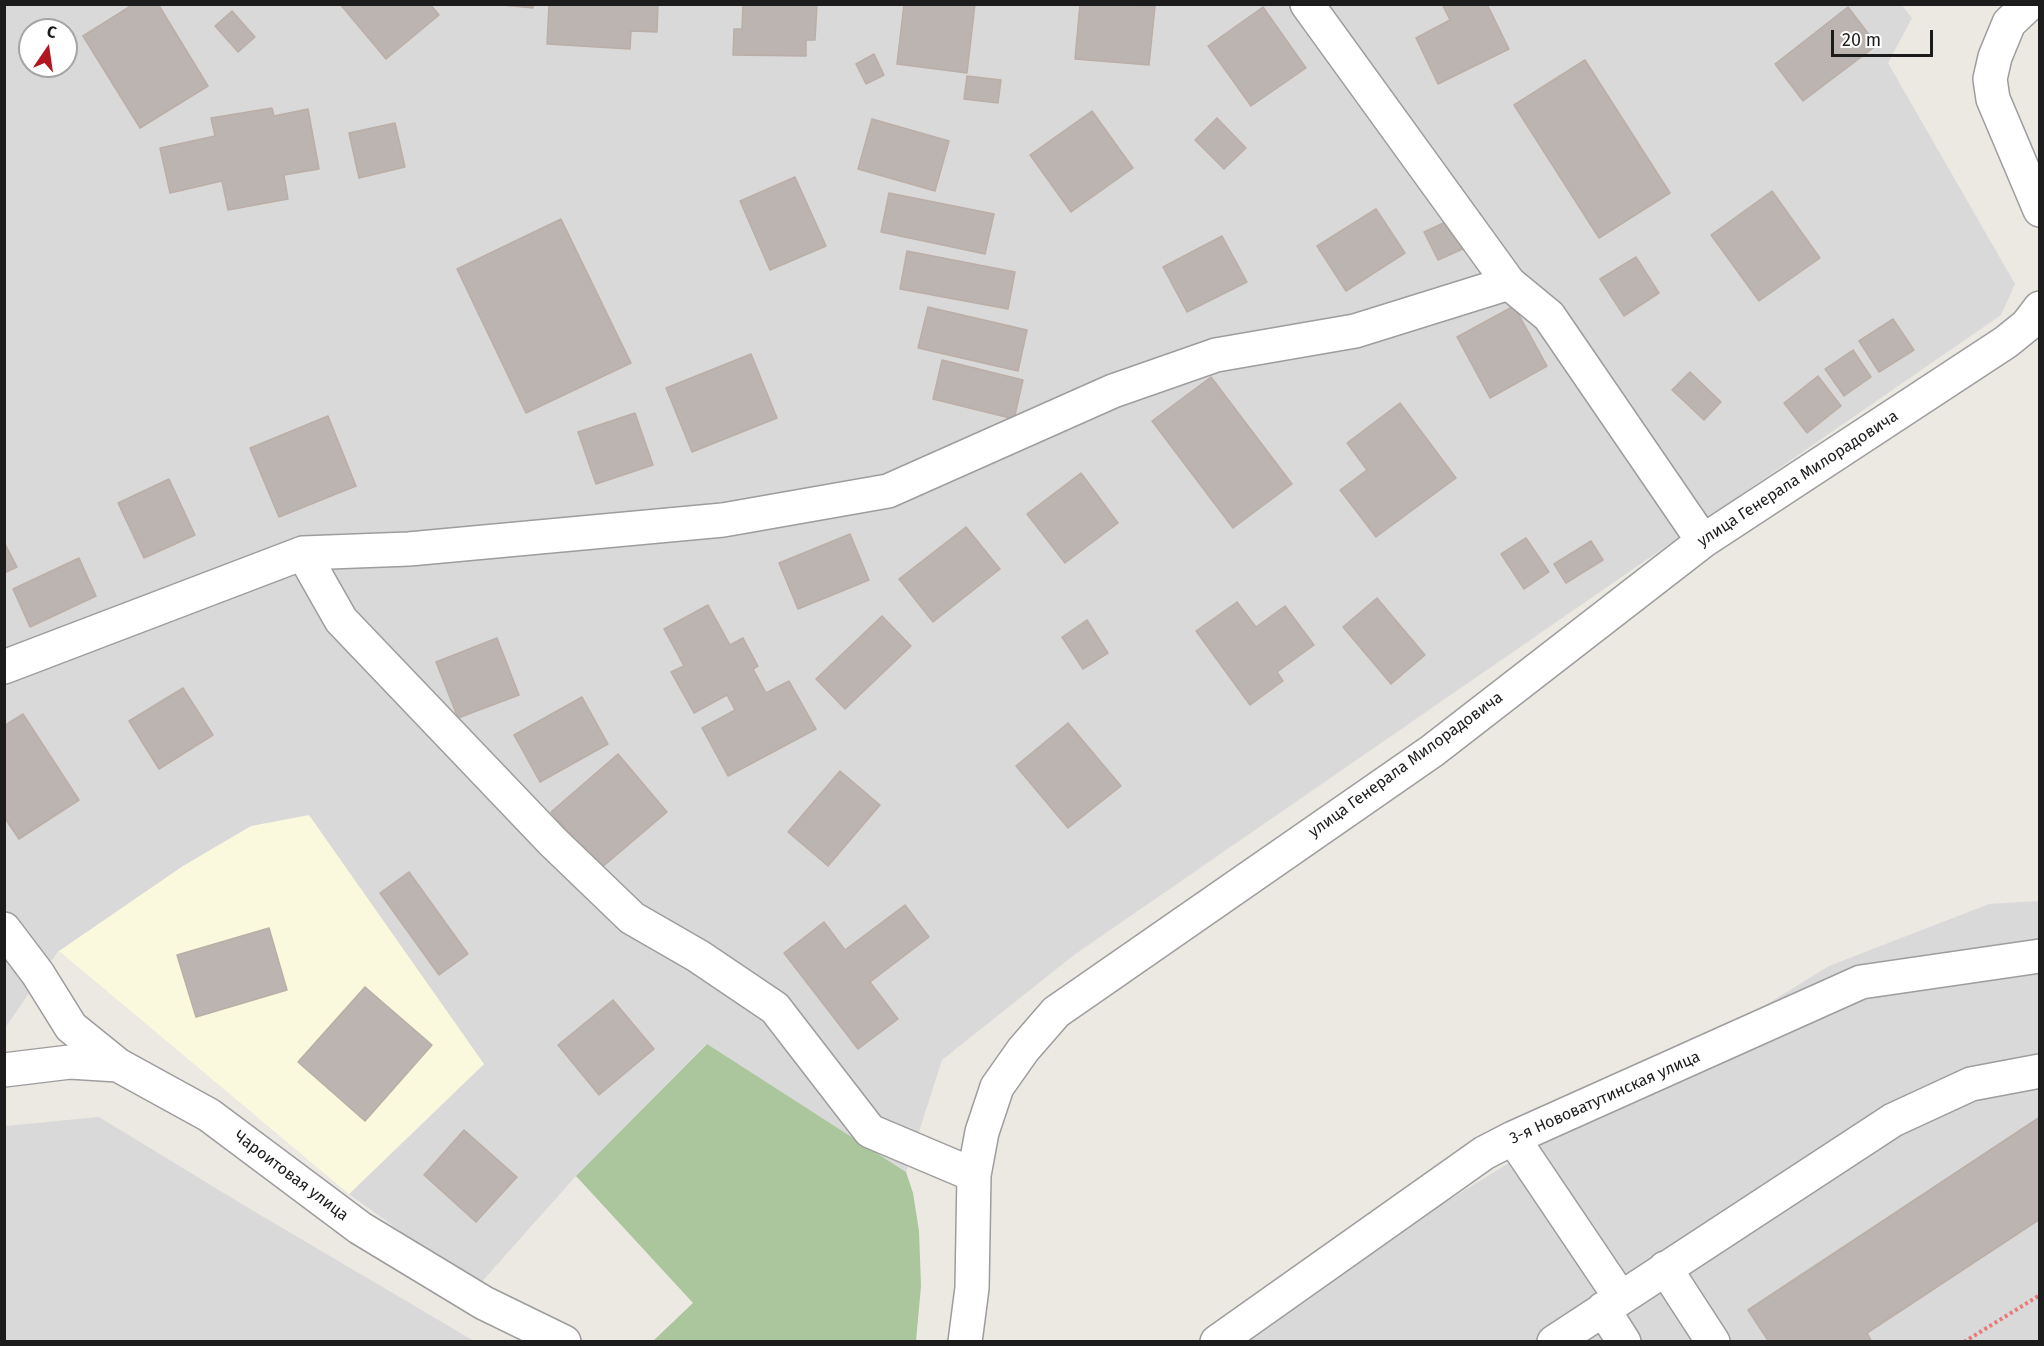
<!DOCTYPE html>
<meta charset="utf-8">
<style>
body{margin:0}
#map{position:relative;width:2044px;height:1346px;overflow:hidden;background:#ece8e2;font-family:"Fira Sans",sans-serif}
canvas{display:block}
.frame{position:absolute;inset:0;border:6px solid #1c1c1c;pointer-events:none}
.north{position:absolute;left:18px;top:18px;width:60px;height:60px;box-sizing:border-box;background:#fff;border:2px solid #a4a4a4;border-radius:50%;rotate:13deg;font-size:16px;font-weight:700;line-height:24px;text-align:center;color:#1c1c1c}
.north::after{content:'';display:block;margin:auto;width:21px;height:27px;background:#b01721;clip-path:polygon(50% 0,100% 100%,50% 72%,0 100%)}
.scale{position:absolute;left:1831px;top:30px;width:102px;height:27px;box-sizing:border-box;border:3px solid #1c1c1c;border-top:0;padding-left:8px;font-size:18px;line-height:21px;white-space:nowrap;color:#1c1c1c;-webkit-text-stroke:4px #fff;paint-order:stroke}
</style>
<div id="map">
<canvas width="2044" height="1346"></canvas>
<div class="frame"></div>
<div class="north">С</div>
<div class="scale">20 m</div>
</div>
<script>
const context = document.querySelector('canvas').getContext('2d');
context.lineJoin = 'round';
function fill(path, color) { context.fillStyle = color; context.fill(path, 'evenodd'); }
const poly = rows => new Path2D(rows.map(r => 'M' + r).join(''));
function stroke(path, color, width, dash) { context.strokeStyle = color; context.lineWidth = width; context.lineCap = dash ? 'butt' : 'round'; context.setLineDash(dash || []); context.stroke(path); }
function write(font, color, halo, rows, align = 'center') {
  context.font = font + ' "Fira Sans",sans-serif'; context.lineWidth = 4.5; context.setLineDash([]); context.textBaseline = 'middle'; context.strokeStyle = halo; context.fillStyle = color; for (const [text, x, y, turn = 0] of rows) {
    context.save(); context.translate(x, y); context.rotate((+turn || 0) * Math.PI / 180); context.textAlign = isNaN(turn) ? turn : align; if (halo) context.strokeText(text, 0, 0); context.fillText(text, 0, 0); context.restore();
  }
}
fill(poly([
 [1901,4,1912,18,1888,63,2015,284,2001,315,1074,955,942,1060,906,1172,706,1044,576,1176,477,1287,349,1194,484,1064,59,950,5,1028,5,5],
 [30,30,66,30,66,66,30,66],
 [2039,901,2039,1341,1218,1342,1829,966,1989,904],
 [99,1117,245,1206,474,1341,5,1341,5,1126]
]), '#dad9d9');
fill(poly([
 [309,815,484,1064,349,1194,59,951,183,866,251,826]
]), '#faf8dd');
fill(poly([
 [707,1044,906,1172,913,1193,919,1231,921,1286,916,1341,653,1341,693,1303,576,1176]
]), '#abc69c');
const building = poly([
 [134,4,158,4,208,86,140,128,83,36,134,4],
 [340,4,430,4,439,15,386,59,340,4],
 [493,4,533,4,533,8,493,4],
 [549,4,658,4,657,32,631,31,630,49,547,44,549,4],
 [743,4,817,4,815,40,806,40,806,56,733,55,734,29,742,29,743,4],
 [904,4,975,4,967,73,897,64,904,4],
 [1080,4,1155,6,1149,65,1075,59,1080,4],
 [1442,4,1487,4,1509,49,1438,84,1416,38,1450,20,1442,4],
 [1263,7,1306,68,1251,106,1208,46,1263,7],
 [1848,7,1877,45,1803,101,1775,64,1848,7],
 [232,11,255,37,238,52,215,26,232,11],
 [874,54,884,75,866,84,856,64,874,54],
 [1585,60,1670,193,1599,238,1514,105,1585,60],
 [967,76,1001,80,998,103,964,99,967,76],
 [272,108,274,116,308,109,319,169,284,175,288,199,228,210,222,181,170,193,160,148,215,136,211,118,272,108],
 [1092,111,1133,168,1071,212,1030,155,1092,111],
 [1217,118,1246,148,1224,169,1195,140,1217,118],
 [872,119,949,141,935,191,858,169,872,119],
 [395,123,405,167,359,178,349,133,395,123],
 [795,177,826,246,770,270,740,201,795,177],
 [1772,191,1820,258,1759,301,1711,235,1772,191],
 [889,193,994,214,985,254,881,232,889,193],
 [1376,209,1405,253,1346,291,1317,246,1376,209],
 [561,219,631,363,526,413,457,269,561,219],
 [1452,219,1465,248,1438,260,1424,232,1452,219],
 [1222,236,1247,282,1187,312,1163,267,1222,236],
 [907,251,1015,272,1008,309,900,289,907,251],
 [1636,257,1659,293,1624,316,1600,279,1636,257],
 [1514,306,1547,366,1490,398,1457,337,1514,306],
 [928,307,1027,330,1018,371,918,348,928,307],
 [1893,319,1914,350,1879,372,1859,341,1893,319],
 [1853,350,1871,377,1844,396,1825,369,1853,350],
 [751,354,777,418,692,452,666,388,751,354],
 [942,360,1023,380,1014,419,933,399,942,360],
 [1690,372,1721,402,1704,420,1672,390,1690,372],
 [1818,376,1841,406,1807,433,1784,403,1818,376],
 [1211,377,1292,484,1233,528,1152,421,1211,377],
 [1400,403,1456,478,1376,537,1340,490,1367,470,1347,443,1400,403],
 [635,413,653,465,596,484,578,432,635,413],
 [328,416,356,486,279,517,250,448,328,416],
 [1081,473,1118,523,1065,563,1027,514,1081,473],
 [169,479,195,535,144,558,118,503,169,479],
 [966,527,1000,569,933,622,899,579,966,527],
 [850,534,869,580,798,609,779,563,850,534],
 [1526,538,1549,572,1524,589,1501,554,1526,538],
 [1591,541,1603,560,1566,583,1554,564,1591,541],
 [4,542,17,567,4,573,4,542],
 [79,558,96,596,30,627,13,589,79,558],
 [1377,598,1425,655,1391,684,1343,627,1377,598],
 [1237,602,1256,627,1285,606,1314,645,1277,672,1283,681,1250,705,1196,631,1237,602],
 [708,605,730,645,743,638,758,666,753,669,766,693,789,681,816,729,728,776,702,728,735,710,727,695,694,713,671,672,684,666,664,629,708,605],
 [882,616,911,646,845,709,816,679,882,616],
 [1087,620,1108,653,1083,669,1062,637,1087,620],
 [497,638,519,695,458,718,436,662,497,638],
 [183,688,213,735,159,769,129,721,183,688],
 [582,697,608,744,540,782,514,735,582,697],
 [23,714,79,800,19,839,4,817,4,726,23,714],
 [1068,723,1121,786,1068,828,1016,766,1068,723],
 [618,754,667,812,600,869,551,812,618,754],
 [840,771,880,805,828,866,788,832,840,771],
 [409,872,468,954,439,975,380,893,409,872],
 [905,905,929,937,870,982,898,1019,858,1049,784,953,824,922,845,950,905,905],
 [269,928,287,990,196,1017,177,955,269,928],
 [365,987,432,1045,365,1121,298,1062,365,987],
 [613,1000,654,1049,599,1095,558,1045,613,1000],
 [2040,1117,2040,1219,1867,1333,1872,1342,1769,1342,1748,1310,2040,1117],
 [464,1130,517,1177,476,1222,424,1175,464,1130]
]);
fill(building, '#bcb4b0');
stroke(building, '#bbaea7', 1.5);
const minor = poly([
 [1307,4,1509,283,1549,316,1703,541],
 [2029,4,2009,23,1995,57,1990,79,1993,99,2040,210],
 [303,553,341,620,553,842,632,918,698,956,775,1008,870,1131,974,1175],
 [4,667,303,553,409,549,723,520,888,491,1113,391,1216,355,1355,331,1509,283],
 [4,929,38,974,71,1027,118,1065],
 [4,1070,70,1062,118,1065,209,1115,360,1228,484,1303,564,1342],
 [1513,1138,1620,1297],
 [1665,1268,1713,1342],
 [1603,1309,1624,1342],
 [965,1342,972,1288,974,1175,982,1132,997,1087,1023,1050,1056,1012,1432,751,1703,541,2006,342,2027,325,2040,308],
 [1217,1342,1484,1153,1513,1138,1861,982,2040,956],
 [1554,1342,1893,1120,1971,1084,2040,1071]
]);
stroke(minor, '#9d9d9d', 36);
stroke(poly([
 [1964,1342,2040,1295]
]), '#e87b77', 4, [3, 3]);
stroke(minor, '#fff', 33);
write('16px', '#1c1c1c', '#fff', [
 ["улица Генерала Милорадовича",1798,479,-33],
 ["улица Генерала Милорадовича",1406,765,-36],
 ["3-я Нововатутинская улица",1605,1098,-24],
 ["Чароитовая улица",291,1176,37]
]);
</script>
